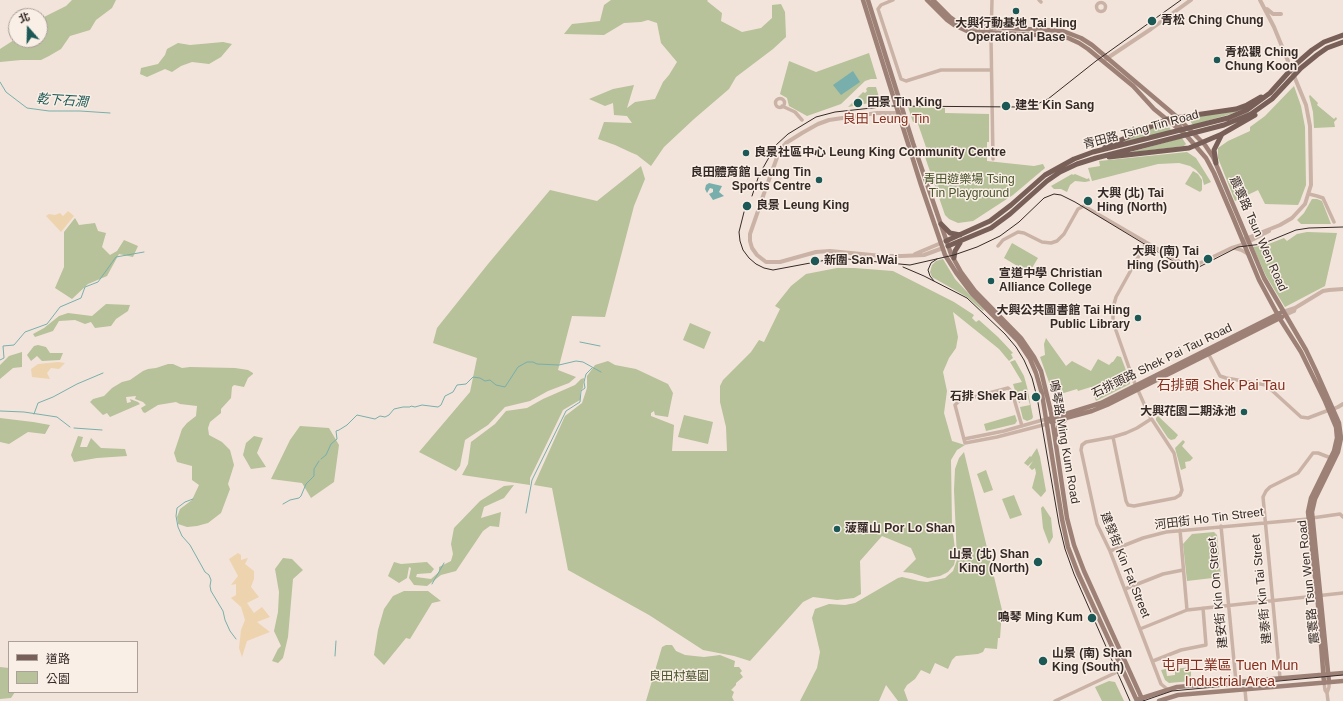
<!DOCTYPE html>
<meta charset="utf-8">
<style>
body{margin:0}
#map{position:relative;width:1343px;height:701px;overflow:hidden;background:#f2e4da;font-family:Arial,"Noto Sans TC",sans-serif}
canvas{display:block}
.legend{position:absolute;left:8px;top:641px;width:130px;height:52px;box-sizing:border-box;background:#f9efe6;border:1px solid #aba09a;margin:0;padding:5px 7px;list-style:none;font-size:12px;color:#362a27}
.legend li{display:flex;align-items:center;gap:8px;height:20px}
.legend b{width:20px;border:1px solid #aba09a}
.north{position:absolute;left:8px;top:8px;width:40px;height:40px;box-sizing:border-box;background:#f9efe6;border:1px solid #aba09a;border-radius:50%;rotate:340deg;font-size:11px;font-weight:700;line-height:16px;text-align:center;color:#362a27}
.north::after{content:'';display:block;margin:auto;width:14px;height:18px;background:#1c5856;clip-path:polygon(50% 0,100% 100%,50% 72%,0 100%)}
</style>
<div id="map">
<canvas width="1343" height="701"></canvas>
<ul class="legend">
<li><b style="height:5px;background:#785f58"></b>道路</li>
<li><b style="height:11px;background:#b7c19a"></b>公園</li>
</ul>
<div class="north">北</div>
</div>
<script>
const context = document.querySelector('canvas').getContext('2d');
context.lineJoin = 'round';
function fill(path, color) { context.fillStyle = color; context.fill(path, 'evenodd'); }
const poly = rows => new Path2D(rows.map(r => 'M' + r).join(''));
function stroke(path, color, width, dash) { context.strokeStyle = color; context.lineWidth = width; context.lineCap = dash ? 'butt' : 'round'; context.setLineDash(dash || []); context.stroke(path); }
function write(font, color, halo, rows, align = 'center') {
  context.font = font + ' Arial,"Noto Sans TC",sans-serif'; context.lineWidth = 3; context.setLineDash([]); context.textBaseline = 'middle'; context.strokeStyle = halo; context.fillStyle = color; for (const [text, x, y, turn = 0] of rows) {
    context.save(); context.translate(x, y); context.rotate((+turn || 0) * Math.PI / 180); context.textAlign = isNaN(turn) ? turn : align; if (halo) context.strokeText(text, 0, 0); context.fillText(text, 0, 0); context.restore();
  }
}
fill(poly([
 [72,0,116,0,112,8,96,20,90,30,70,36,61,49,49,56,41,60,21,60,0,62,0,49,14,40,16,37,16,40,40,40,40,19,66,6],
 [611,0,708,0,707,1,722,13,721,21,742,32,761,28,772,18,772,5,781,4,785,12,786,37,773,49,736,77,729,89,694,119,664,147,651,166,637,155,630,152,615,145,598,139,604,122,632,123,627,116,614,115,613,103,605,106,589,99,613,89,634,85,627,108,635,102,655,99,663,82,669,75,677,62,661,43,657,23,648,20,641,22,624,23,604,35,564,34,572,24,600,21,604,5],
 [223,42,232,44,221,57,209,64,192,62,181,66,172,72,165,69,147,77,140,74,141,68,158,64,165,55,167,49,178,43,190,45],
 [869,53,877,79,871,79,865,81,841,104,807,116,789,106,787,98,780,94,789,61,816,72],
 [1294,86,1301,106,1305,127,1306,185,1300,201,1298,205,1265,204,1258,190,1235,201,1218,158,1218,148,1228,141,1250,131,1250,127,1265,116],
 [868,87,876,87,880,101,848,107,863,92,865,93,867,91,866,89],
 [1310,95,1318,103,1317,105,1334,119,1336,117,1337,119,1334,122,1335,127,1314,128,1313,112,1309,96],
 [908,107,945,108,945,113,989,114,989,142,987,142,987,161,1034,166,1043,164,1045,168,1013,195,973,221,958,223,949,219,945,215,924,154,928,153,917,121,913,122],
 [1244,109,1234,113,1193,125,1190,121,1190,118],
 [1166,125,1170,128,1171,131,1119,144,1155,126,1156,128],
 [1182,138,1186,144,1184,146,1127,153],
 [1187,152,1196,158,1211,182,1204,185,1202,177,1196,170,1190,166,1179,163,1158,164,1092,181,1088,168,1100,166,1099,161],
 [641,166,645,179,634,206,605,317,572,316,558,370,576,377,569,383,548,391,530,401,505,407,488,425,465,440,460,466,456,471,419,452,470,392,477,358,433,343,437,328,488,264,550,190,597,201],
 [1193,171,1198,174,1202,180,1202,190,1200,192,1185,184],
 [1072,174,1073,175,1075,174,1087,179,1089,178,1090,181,1085,182,1075,181,1070,185,1067,192,1061,189,1054,189,1051,186],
 [1312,199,1317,199,1322,201,1331,224,1301,224,1297,220,1304,213],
 [75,218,79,225,95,223,98,231,106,233,102,247,110,255,117,251,124,240,138,246,133,257,119,254,107,276,88,284,72,299,55,288,64,267,64,232],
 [1307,232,1337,233,1325,286,1285,307,1266,276,1253,247,1266,245,1284,238,1287,241,1297,234],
 [1012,243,1038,258,1029,273,1004,258],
 [943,259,955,279,984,310,983,311,967,297,932,277,930,272,932,265,936,261],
 [837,268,854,268,893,271,954,302,974,315,972,318,976,322,979,320,998,337,1013,353,1011,354,1013,358,1009,361,999,349,953,312,958,337,956,348,949,358,943,372,947,391,944,413,952,441,965,445,957,450,951,460,952,526,956,556,954,565,948,572,940,576,928,578,912,573,903,572,916,559,911,548,882,536,860,561,861,594,854,598,837,600,813,597,803,602,750,661,734,656,703,650,649,615,568,570,552,488,534,485,565,416,582,403,587,388,587,376,595,365,608,361,615,365,636,369,668,384,673,393,668,417,655,415,654,411,651,413,651,416,674,425,672,451,727,451,726,427,720,402,720,386,723,380,751,352,759,340,764,342,780,309,775,306,791,286,806,274],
 [106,304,130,305,128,311,116,319,111,326,95,328,91,322,85,324,75,320,59,321,53,331,35,337,33,334,44,328,59,316,68,313,92,316],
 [690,323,711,332,704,349,683,340],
 [1046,338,1066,366,1072,361,1091,371,1098,359,1109,365,1112,362,1113,362,1117,356,1121,357,1130,381,1130,384,1096,401,1091,387,1078,391,1077,389,1054,396,1040,357,1045,355,1044,344],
 [38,345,46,347,50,353,63,353,60,360,42,361,37,356,31,361,27,355,34,346],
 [22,352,22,367,13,368,0,379,0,365,9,356],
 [1015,360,1024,376,1027,387,1033,417,1032,419,1027,421,1023,419,1020,407,1030,405,1026,390,1018,392,1020,403,1019,403,1013,384,1022,382,1010,362],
 [168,364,173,364,182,368,190,367,235,368,248,370,253,373,253,374,248,378,244,387,234,385,232,387,231,398,221,409,221,413,210,422,208,428,209,435,222,442,230,450,234,465,228,484,230,489,221,513,208,523,197,526,187,527,178,524,177,517,180,509,192,500,199,485,192,480,192,466,177,462,174,453,182,429,187,423,196,416,197,406,180,404,176,402,158,405,145,413,143,412,141,408,146,405,143,402,135,399,136,396,126,397,127,403,131,402,130,399,138,402,140,404,110,417,107,413,103,415,90,402,93,399,104,396,112,388,122,382,130,380,143,371,148,369,156,368],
 [584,378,583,388,580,392,580,400,563,410,530,478,530,485,462,475,468,464,471,442,495,424,506,411,527,408,543,399,575,385,581,379],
 [684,415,713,422,708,444,678,437],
 [1015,415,1017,421,1015,424,986,431,984,424],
 [1158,416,1178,435,1175,439,1171,440,1168,438,1156,420,1156,418],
 [0,418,33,422,50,425,45,434,28,432,9,444,0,442],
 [300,426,329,428,339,445,334,482,311,498,302,483,271,479,290,440],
 [78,436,83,437,80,447,87,447,91,438,101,448,125,449,127,456,97,458,74,462,71,455],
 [254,436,263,438,257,453,266,467,251,469,243,455,246,443],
 [1183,440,1185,442,1182,446,1193,458,1190,461,1185,462,1186,468,1181,470,1175,448],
 [1037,448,1040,457,1046,491,1041,497,1032,488,1036,473,1035,468,1032,470,1029,467,1033,461,1028,466,1024,463,1030,456,1031,457],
 [964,452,1002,610,1000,638,998,638,997,649,985,648,983,652,978,654,956,656,952,660,948,669,935,663,930,674,921,670,915,679,907,685,904,690,908,701,898,701,886,685,879,701,800,701,817,668,820,652,812,618,815,609,829,604,845,605,855,603,898,578,902,577,919,581,927,582,945,578,953,571,957,560,954,490,955,469,959,458],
 [986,470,993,490,984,493,977,474],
 [514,485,504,498,484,507,481,518,501,512,499,527,490,526,483,531,456,571,441,575,427,586,414,585,409,578,411,568,409,567,407,578,399,583,388,576,394,562,401,564,427,562,434,569,431,573,417,574,416,577,431,579,439,572,439,567,451,561,453,554,451,544,454,528,480,501,504,486],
 [1014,495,1022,515,1010,519,1002,499],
 [1043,506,1051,518,1053,537,1049,544,1043,528,1041,508],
 [1214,532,1217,535,1221,577,1187,581,1183,544,1192,534],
 [283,558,292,559,303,570,293,579,288,637,283,658,278,663,272,661,278,649,281,646,274,631,278,612,279,592,275,569],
 [404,591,428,591,441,601,432,603,410,639,406,638,384,665,374,655,378,630,384,609,393,596],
 [666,645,672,645,676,651,685,655,704,657,720,655,735,661,734,667,739,667,742,671,740,673,743,677,736,683,736,685,731,690,734,692,732,697,734,701,646,701,662,647],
 [0,667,9,668,9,692,15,692,11,698,0,699],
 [1191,667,1191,681,1169,683,1165,680,1161,670,1166,669,1167,676,1175,675,1175,669],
 [1109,681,1115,682,1124,701,1102,701,1095,687]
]), '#b7c19a');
fill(poly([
 [68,211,74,216,61,232,46,216,49,214,55,215,60,213,63,216],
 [58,362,65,363,59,369,51,368,47,373,50,379,32,377,31,369,38,364],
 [238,553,241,555,241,560,248,558,245,564,254,571,254,579,251,587,259,597,247,603,254,613,262,607,270,617,257,622,270,632,247,641,242,657,239,648,241,630,245,620,241,607,231,598,236,595,236,584,231,585,238,576,229,559]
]), '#eed3af');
fill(poly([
 [853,71,860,82,841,95,833,85],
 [709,183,722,186,719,192,724,196,713,200,709,194,713,192,713,189,710,188,707,193,705,189,706,185]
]), '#78afac');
stroke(poly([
 [0,82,6,92,27,108,49,111,80,111,110,113],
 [580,342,600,346],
 [0,360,4,358,3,346,14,345,25,332,47,324,60,307,81,298,85,287,98,282,116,257,144,252],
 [0,411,24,412,57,417,70,427],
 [34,414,38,403,53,397,77,384,103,373],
 [74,428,102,430],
 [321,459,326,455,331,444,337,439,336,431,339,430,347,425,357,415,375,419,380,416,385,417,389,415,394,409,403,407,410,407,411,406,415,407,422,405,438,407,441,405,445,396,453,392,457,385,466,384,473,377,480,378,485,381,490,380,496,385,505,387,518,367,527,362,533,362,537,364,559,365,576,361,583,362,601,372],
 [193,499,185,502,177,508,176,516,178,527,182,536,190,545,205,572,209,575,211,580,210,586,211,591,223,611,225,620,230,631,236,639],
 [283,504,290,500,299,498,301,496,306,484,314,476,314,469,319,461],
 [526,513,532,480,566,411,580,402,581,391,585,388,584,382,586,374,592,368],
 [432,584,444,563],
 [335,656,336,641]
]), '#78afac', 1);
stroke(poly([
 [758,211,762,199]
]), '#ccbfb6', 4, [4, 2]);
stroke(poly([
 [893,0,881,5,878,9,901,79,906,81,941,70,991,70],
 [992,0,991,38,993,159],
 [1039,0,1041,2],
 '1096.5 7a4.5 4.5 0 1 1 9 0a4.5 4.5 0 1 1-9 0Z',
 '775.5 103a4.5 4.5 0 1 1 9 0a4.5 4.5 0 1 1-9 0Z',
 [782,106,795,112,802,120],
 [1309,194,1317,196,1323,198,1334,222],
 [998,246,1003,240,1018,232,1024,233,1042,242,1051,243,1057,241,1064,234,1078,209,1084,206,1187,266,1194,266,1231,248,1244,244],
 [1234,248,1241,250,1248,254],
 [1208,353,1220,376,1226,378,1266,385,1301,417,1308,418,1329,410],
 [1151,419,1137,428,1126,433,1113,437,1086,442,1082,445,1081,450,1097,524,1110,551,1161,684,1167,689],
 [1022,426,1012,392,1008,388,959,401,955,405,965,443,997,437,1047,424],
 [1113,437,1126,501,1128,505,1134,506,1175,498,1180,495,1182,490,1174,453,1149,415,1133,379,1113,322,1113,308,1116,297,1146,243],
 [964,439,1004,431,1046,419],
 [1312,518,1340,514,1343,517],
 [1221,526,1236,682],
 [1180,530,1187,610],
 [1110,551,1143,538,1166,532,1308,519],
 [1125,589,1163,574,1183,570],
 [1140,629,1187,610,1343,593],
 [1153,661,1181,650,1206,645,1203,608],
 [1280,678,1263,497,1266,491,1270,487,1298,473,1313,453,1318,453,1331,458],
 [1324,683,1325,690,1327,693,1328,701],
 [1245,690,1246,701],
 [1327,693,1329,687,1329,682],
 [1055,701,1115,673,1120,664]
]), '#cab3a6', 3.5);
stroke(poly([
 [1267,9,1273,14,1281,14],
 [1106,59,1151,29,1191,0],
 [762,199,779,152,786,143,802,133,818,124,829,120,877,113,900,113],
 [758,211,750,234,750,241,752,248,757,255,766,262,780,262,816,252,830,251,882,256,902,256,924,255,943,248],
 [1245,239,1280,225,1292,218,1305,204,1311,185,1310,126,1306,105,1274,27,1260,0],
 [1244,244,1269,231],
 [915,254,941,243],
 [1283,312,1295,308,1323,291,1329,290,1343,289],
 [1285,315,1294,311,1295,308],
 [1331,410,1338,407,1343,404]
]), '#cab3a6', 4);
stroke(poly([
 [863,0,921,185,945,255,957,274,972,294,1018,341,1030,359,1036,373,1042,394,1062,519,1068,547,1078,573,1137,701],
 [868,0,913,143,951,254,961,272,975,291,1021,338,1034,357,1041,371,1051,412,1067,518,1074,545,1084,571,1143,701],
 [927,0,947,20,954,25,967,31,1056,36,1068,38,1079,43,1088,49,1133,86,1154,109,1186,135,1206,158,1214,173,1232,215,1259,280,1280,319,1301,352,1325,401,1336,427,1337,438,1334,451,1311,498,1308,512,1318,605,1324,683],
 [933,0,950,17,957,22,969,26,1063,31,1081,38,1092,45,1177,117,1205,145,1213,157,1264,278,1306,350,1316,371,1339,423,1341,438,1338,452,1315,499,1312,512,1329,682],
 [1177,117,1178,124,1183,131],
 [1049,419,1101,403,1280,313],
 [1051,422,1092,411,1107,405,1282,317],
 [1056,435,1059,425,1065,420],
 [1139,699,1177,687,1343,673],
 [1159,701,1178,695,1343,681]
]), '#9d8177', 4.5);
stroke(poly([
 [1105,147,1168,119,1236,109,1247,105,1261,97],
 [1109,157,1189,148,1222,134,1255,115],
 [1216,163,1214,150,1222,134],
 [941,224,950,233,960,235],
 [946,241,990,221,1011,205,1045,175,1074,159,1093,152,1228,118,1247,110,1270,93,1296,64,1312,50,1324,42,1343,35],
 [948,246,991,228,1010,214,1047,181,1060,172,1077,164,1096,158,1224,125,1251,114,1272,99,1301,68,1317,55,1327,48,1343,42],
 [954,258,955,251,960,243]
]), '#785f58', 5);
stroke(poly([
 [752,196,759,175,776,145,788,134,816,117,835,112,890,106,1021,107,1035,105,1048,99,1096,61,1181,0],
 [744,212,739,232,740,241,743,250,749,258,756,264,764,268,773,270,837,258,910,265,954,255,977,247,1000,236,1019,222,1044,198,1054,194,1061,195,1075,202,1151,248,1185,268,1191,269,1199,267,1238,247,1262,244,1296,230,1309,228,1343,227],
 [903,267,924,276,967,298,1005,334,1016,347,1024,360,1032,378,1037,397,1059,524,1065,549,1074,574,1130,701],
 [934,281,930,276,928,270,931,263,937,259],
 [1143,701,1172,691,1343,675]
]), '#362a27', 1);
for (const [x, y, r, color] of [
 [1016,11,4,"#1c5856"],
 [1152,21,5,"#1c5856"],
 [1217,60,4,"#1c5856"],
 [858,103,5,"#1c5856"],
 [1006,106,5,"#1c5856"],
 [746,153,4,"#1c5856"],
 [819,180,4,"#1c5856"],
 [1088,201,5,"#1c5856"],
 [747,206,5,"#1c5856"],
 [1208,259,5,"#1c5856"],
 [815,261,5,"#1c5856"],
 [991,281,4,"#1c5856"],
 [1138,318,4,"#1c5856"],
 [1036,397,5,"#1c5856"],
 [1244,412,4,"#1c5856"],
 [837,529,4,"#1c5856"],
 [1038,562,5,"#1c5856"],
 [1092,618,5,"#1c5856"],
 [1043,661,5,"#1c5856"]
]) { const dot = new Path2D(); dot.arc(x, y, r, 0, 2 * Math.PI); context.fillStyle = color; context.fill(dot); stroke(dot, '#f9efe6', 1.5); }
write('bold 12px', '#362a27', '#f9efe6', [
 ["青松 Ching Chung",1161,21],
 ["大興行動基地 Tai Hing",1016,24,"center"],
 ["Operational Base",1016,38,"center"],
 ["青松觀 Ching",1225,53],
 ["Chung Koon",1225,67],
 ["田景 Tin King",867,103],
 ["建生 Kin Sang",1015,106],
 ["良景社區中心 Leung King Community Centre",754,153],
 ["良田體育館 Leung Tin",811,173,"right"],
 ["Sports Centre",811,187,"right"],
 ["大興 (北) Tai",1097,194],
 ["Hing (North)",1097,208],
 ["良景 Leung King",756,206],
 ["大興 (南) Tai",1199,252,"right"],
 ["Hing (South)",1199,266,"right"],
 ["新圍 San Wai",824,261],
 ["宣道中學 Christian",999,274],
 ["Alliance College",999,288],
 ["大興公共圖書館 Tai Hing",1130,311,"right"],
 ["Public Library",1130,325,"right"],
 ["石排 Shek Pai",1027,397,"right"],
 ["大興花園二期泳池",1236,412,"right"],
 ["菠蘿山 Por Lo Shan",845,529],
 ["山景 (北) Shan",1029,555,"right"],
 ["King (North)",1029,569,"right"],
 ["鳴琴 Ming Kum",1083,618,"right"],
 ["山景 (南) Shan",1052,654],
 ["King (South)",1052,668]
], 'left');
write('12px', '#362a27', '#f9efe6', [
 ["青田路 Tsing Tin Road",1141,130,-15],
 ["震寰路 Tsun Wen Road",1258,234,66],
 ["石排頭路 Shek Pai Tau Road",1162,361,-26],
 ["鳴琴路 Ming Kum Road",1064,442,80],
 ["河田街 Ho Tin Street",1209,519,-7],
 ["建發街 Kin Fat Street",1125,565,68],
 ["震寰路 Tsun Wen Road",1309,582,-96],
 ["建泰街 Kin Tai Street",1262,589,-96],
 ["建安街 Kin On Street",1218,593,-96]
]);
write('12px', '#49542a', '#f9efe6', [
 ["青田遊樂場 Tsing",969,180],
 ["Tin Playground",969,194],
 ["良田村墓園",679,677]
]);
write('italic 13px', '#1c5856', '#f9efe6', [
 ["乾下石澗",62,101,4]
]);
write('13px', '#862e1f', '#f9efe6', [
 ["良田 Leung Tin",886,119]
]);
write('14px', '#862e1f', '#f9efe6', [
 ["石排頭 Shek Pai Tau",1221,386],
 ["屯門工業區 Tuen Mun",1230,666],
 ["Industrial Area",1230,682]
]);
</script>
